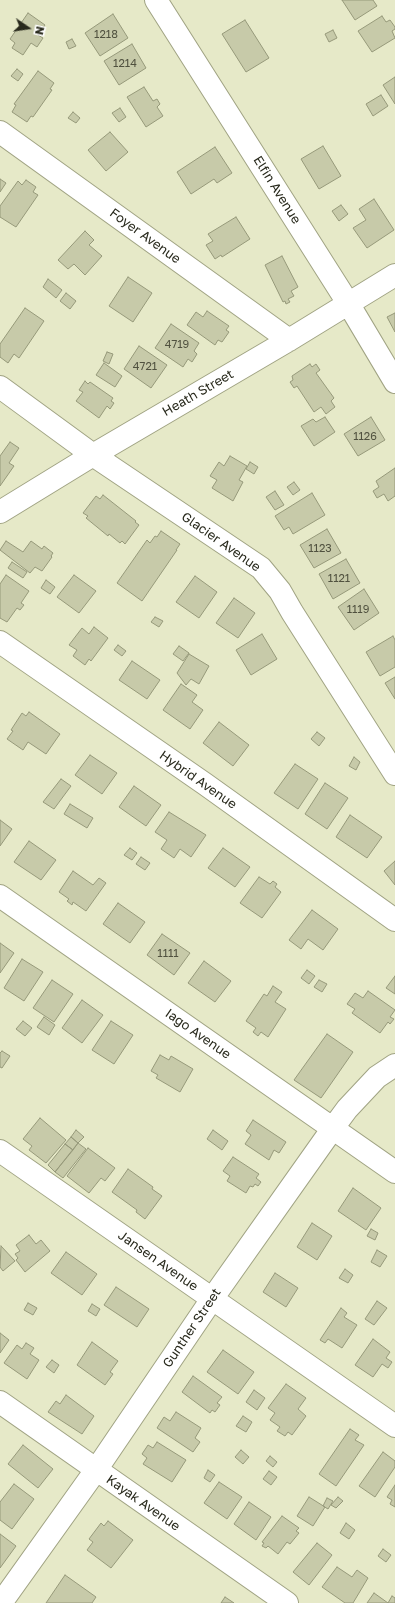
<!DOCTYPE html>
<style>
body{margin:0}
#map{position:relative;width:395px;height:1603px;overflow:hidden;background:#e6e9c8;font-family:"Golos Text",sans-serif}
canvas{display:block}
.north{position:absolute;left:8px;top:8px;width:40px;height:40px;-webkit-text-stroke:3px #fff;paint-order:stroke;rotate:103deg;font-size:11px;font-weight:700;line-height:16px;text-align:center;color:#28291c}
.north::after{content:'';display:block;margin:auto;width:14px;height:18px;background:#28291c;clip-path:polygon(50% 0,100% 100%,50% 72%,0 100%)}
</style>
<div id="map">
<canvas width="395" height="1603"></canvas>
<div class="north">N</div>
</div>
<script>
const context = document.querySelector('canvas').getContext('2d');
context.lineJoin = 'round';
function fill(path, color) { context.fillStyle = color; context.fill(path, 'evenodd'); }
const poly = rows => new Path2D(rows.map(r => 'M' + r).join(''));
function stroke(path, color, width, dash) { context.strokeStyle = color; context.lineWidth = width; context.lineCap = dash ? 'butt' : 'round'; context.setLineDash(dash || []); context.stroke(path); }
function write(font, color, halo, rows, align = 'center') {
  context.font = font + ' "Golos Text",sans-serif'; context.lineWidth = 3; context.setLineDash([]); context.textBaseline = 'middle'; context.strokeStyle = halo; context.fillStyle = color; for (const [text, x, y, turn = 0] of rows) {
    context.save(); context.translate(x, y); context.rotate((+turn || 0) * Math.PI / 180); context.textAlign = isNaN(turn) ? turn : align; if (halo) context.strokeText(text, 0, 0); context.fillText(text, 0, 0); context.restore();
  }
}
const building = poly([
 [342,0,373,0,377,6,355,20,342,0],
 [28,13,45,25,38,35,43,38,37,47,31,43,23,55,12,48,15,43,10,39,28,13],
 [113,14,128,38,100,56,85,33,113,14],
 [382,16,386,22,390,20,395,27,395,29,392,31,395,38,372,52,358,31,382,16],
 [245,20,269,58,246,72,222,34,245,20],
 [333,30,337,38,329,42,325,34,333,30],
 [72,39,76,46,69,49,66,42,72,39],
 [132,44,146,68,119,85,104,61,132,44],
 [17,69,23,74,18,81,11,76,17,69],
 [38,71,54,83,50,89,52,90,33,117,31,116,27,122,12,112,16,105,14,104,38,71],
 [395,77,395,104,383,85,395,77],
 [144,87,153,101,157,99,160,104,157,107,163,116,146,127,127,97,144,87],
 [381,95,388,106,373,116,366,104,381,95],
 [120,108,126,117,119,122,112,113,120,108],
 [73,112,80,118,76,123,68,118,73,112],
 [110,132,128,152,106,171,88,150,110,132],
 [323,146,341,176,319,189,301,159,323,146],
 [215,147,232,173,217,183,214,179,191,194,177,172,215,147],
 [0,179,6,183,0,192,0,179],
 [26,180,36,187,33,192,38,195,16,227,0,217,0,206,18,181,22,185,26,180],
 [374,199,394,230,367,248,353,228,366,220,359,209,374,199],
 [341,205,348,214,339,221,332,211,341,205],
 [236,217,250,239,222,257,221,255,215,259,206,245,213,241,208,234,236,217],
 [85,231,94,240,89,245,102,256,85,275,74,264,68,269,58,260,85,231],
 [282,256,298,287,291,291,294,296,288,299,290,302,286,304,285,301,283,302,265,265,282,256],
 [128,277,152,293,133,322,109,306,128,277],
 [48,279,62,290,56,298,43,287,48,279],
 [66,293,76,301,70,309,60,301,66,293],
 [25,308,44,321,19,358,14,354,8,363,0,357,0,344,25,308],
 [207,311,229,326,226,330,229,332,222,342,218,340,215,345,187,325,196,312,203,317,207,311],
 [395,313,395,332,387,317,395,313],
 [171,324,199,343,194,351,197,354,192,362,188,359,183,367,155,348,171,324],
 [139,346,167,365,151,388,124,369,139,346],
 [107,352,113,354,109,364,103,361,107,352],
 [104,363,122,376,115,387,96,375,104,363],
 [310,364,312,367,316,364,320,370,316,373,334,398,331,401,335,407,326,414,321,407,314,412,297,386,294,388,290,382,293,380,292,376,310,364],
 [85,381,88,384,90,382,113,398,111,401,114,403,110,409,107,406,99,418,76,401,83,392,79,390,85,381],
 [325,417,335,432,314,446,301,426,313,419,316,422,325,417],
 [371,417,385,440,358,456,344,434,371,417],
 [10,442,19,448,9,463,14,466,0,486,0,456,10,442],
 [230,456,247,466,239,480,243,482,233,501,212,488,217,480,210,476,219,462,224,466,230,456],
 [250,462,258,467,254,474,246,469,250,462],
 [395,468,395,496,388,501,384,494,377,498,373,491,379,487,376,481,395,468],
 [294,482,300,490,293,495,287,487,294,482],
 [275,491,284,505,275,510,266,497,275,491],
 [312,493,325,515,293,534,289,527,284,530,275,516,312,493],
 [103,495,136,521,135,522,139,525,125,544,122,541,120,543,109,534,108,536,86,518,88,516,83,513,96,496,100,499,103,495],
 [327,529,341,553,314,568,300,545,327,529],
 [161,531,180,544,176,550,177,550,142,601,117,583,147,540,150,543,155,536,157,537,161,531],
 [6,541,23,552,31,541,42,549,44,546,53,553,51,556,52,557,42,571,35,567,30,573,0,550,6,541],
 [346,559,360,583,333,599,319,574,346,559],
 [12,562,27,572,23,578,8,568,12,562],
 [6,575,29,591,21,603,24,605,20,610,17,608,7,622,0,618,0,584,6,575],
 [74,575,96,591,79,613,57,597,74,575],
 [195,576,217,592,199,618,176,602,195,576],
 [46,580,55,587,50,594,41,588,46,580],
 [364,589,379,613,354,630,338,607,364,589],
 [234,598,255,613,238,638,216,623,234,598],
 [155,617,163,621,159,627,151,622,155,617],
 [94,627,108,638,91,661,89,659,85,665,73,656,77,650,69,645,82,628,89,634,94,627],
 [262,634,277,659,251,675,236,650,262,634],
 [393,636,395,640,395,667,380,676,366,652,393,636],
 [118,645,126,651,122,656,114,650,118,645],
 [179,646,189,653,183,661,173,654,179,646],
 [189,654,209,666,199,684,191,679,186,685,177,673,189,654],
 [132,661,160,680,147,699,119,680,132,661],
 [395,677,395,699,385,683,395,677],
 [181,684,197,695,192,702,203,710,190,729,163,710,181,684],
 [29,712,60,734,46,754,28,742,23,750,7,739,13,731,11,730,22,713,26,716,29,712],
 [219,722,249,745,233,766,203,743,219,722],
 [317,732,325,738,319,746,311,739,317,732],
 [90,755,117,773,102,794,75,775,90,755],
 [354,757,360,762,356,770,349,766,354,757],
 [295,764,318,779,298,809,274,793,295,764],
 [61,779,71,786,54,809,43,802,61,779],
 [325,783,348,798,327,829,305,814,325,783],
 [134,786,161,805,146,826,119,807,134,786],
 [70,804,93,818,87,828,64,814,70,804],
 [169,812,206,835,191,857,180,849,174,858,161,849,167,840,155,832,169,812],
 [350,815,382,837,367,858,336,837,350,815],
 [0,820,12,829,0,846,0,820],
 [29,841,56,860,41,880,14,862,29,841],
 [130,848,137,853,132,860,124,855,130,848],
 [223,848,250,867,235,887,208,868,223,848],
 [141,857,150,863,145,870,136,864,141,857],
 [395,861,395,885,384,871,395,861],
 [73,871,93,885,99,878,106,883,86,911,73,902,72,905,67,901,69,899,59,892,73,871],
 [259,877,270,884,273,881,277,884,275,887,281,892,262,918,240,903,259,877],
 [118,903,145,922,130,943,103,924,118,903],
 [312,910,338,929,323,950,308,939,301,949,289,940,312,910],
 [162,934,190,953,174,975,147,955,162,934],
 [0,943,14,953,0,973,0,943],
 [22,959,43,972,24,1001,4,988,22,959],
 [204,961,231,981,215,1002,188,983,204,961],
 [307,970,315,976,309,984,301,978,307,970],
 [395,976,395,994,386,988,395,976],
 [52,980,73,994,54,1022,33,1008,52,980],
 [319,980,327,984,322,992,314,987,319,980],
 [273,986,282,992,275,1002,286,1009,268,1037,261,1032,258,1036,253,1032,256,1028,246,1021,264,994,267,996,273,986],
 [368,991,395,1010,390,1017,394,1019,390,1024,388,1022,380,1033,352,1013,355,1009,347,1004,355,993,363,998,368,991],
 [82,1000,103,1015,82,1043,62,1028,82,1000],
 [44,1017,55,1025,49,1035,37,1027,44,1017],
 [23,1021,32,1028,25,1036,16,1029,23,1021],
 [111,1021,133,1035,114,1064,92,1050,111,1021],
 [327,1034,353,1052,321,1098,294,1080,327,1034],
 [2,1051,10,1056,2,1068,0,1067,0,1053,2,1051],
 [160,1055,169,1060,171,1056,193,1069,180,1092,156,1078,158,1075,151,1071,160,1055],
 [40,1118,66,1140,46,1163,29,1150,32,1146,23,1139,40,1118],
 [253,1120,286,1142,279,1153,274,1150,269,1160,245,1144,251,1135,246,1131,253,1120],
 [76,1130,84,1137,78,1143,71,1137,76,1130],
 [213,1130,228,1141,222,1150,207,1139,213,1130],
 [71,1137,78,1143,73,1150,65,1144,71,1137],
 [78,1143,86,1149,63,1178,55,1172,78,1143],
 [65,1144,73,1150,55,1172,48,1165,65,1144],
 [88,1148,115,1168,105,1181,101,1178,89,1193,67,1176,88,1148],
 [233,1157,259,1174,256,1178,261,1182,258,1186,255,1184,253,1187,250,1186,246,1193,227,1181,230,1176,223,1171,233,1157],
 [128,1169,153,1187,152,1189,162,1196,145,1219,136,1212,137,1210,112,1192,128,1169],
 [353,1188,381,1208,366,1230,338,1211,353,1188],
 [312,1223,332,1236,317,1260,297,1247,312,1223],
 [371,1229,378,1233,375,1240,367,1236,371,1229],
 [29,1235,36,1244,41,1240,50,1251,25,1272,16,1260,18,1258,15,1254,20,1251,16,1245,29,1235],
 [1,1246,15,1261,3,1271,0,1267,1,1246],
 [377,1250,387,1256,380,1267,371,1262,377,1250],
 [66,1252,97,1274,82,1295,51,1273,66,1252],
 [345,1269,353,1275,348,1283,339,1278,345,1269],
 [275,1273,298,1288,286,1307,263,1292,275,1273],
 [116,1287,149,1309,137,1327,104,1305,116,1287],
 [377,1301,387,1308,374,1325,365,1319,377,1301],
 [28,1303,37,1308,33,1315,24,1310,28,1303],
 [92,1304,100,1309,96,1316,88,1311,92,1304],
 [341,1308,347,1313,344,1317,357,1325,342,1348,328,1339,325,1343,320,1340,341,1308],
 [0,1333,9,1340,0,1353,0,1333],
 [373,1339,390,1352,386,1358,392,1362,388,1368,382,1364,373,1377,355,1365,373,1339],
 [92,1342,118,1361,110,1372,113,1374,105,1385,77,1365,92,1342],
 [26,1343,34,1348,30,1354,39,1360,27,1379,4,1363,17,1345,22,1349,26,1343],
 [223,1350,254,1372,238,1394,207,1372,223,1350],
 [52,1360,59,1365,54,1373,46,1367,52,1360],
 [193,1376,222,1397,217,1403,220,1405,215,1412,212,1410,210,1413,182,1392,193,1376],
 [286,1384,306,1398,298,1409,306,1416,292,1435,288,1432,285,1436,277,1431,280,1427,270,1420,275,1413,268,1408,286,1384],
 [254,1390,265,1398,257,1410,246,1402,254,1390],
 [66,1395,94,1416,82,1434,48,1412,56,1401,60,1404,66,1395],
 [176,1412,201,1428,195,1438,200,1442,193,1452,157,1428,164,1417,170,1421,176,1412],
 [243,1416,252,1422,246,1432,236,1426,243,1416],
 [350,1429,359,1435,355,1440,364,1445,336,1486,319,1474,350,1429],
 [157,1442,186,1460,172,1482,143,1464,147,1458,142,1454,148,1445,153,1448,157,1442],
 [23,1445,53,1469,38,1488,8,1464,23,1445],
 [241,1450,249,1457,243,1464,235,1457,241,1450],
 [383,1452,395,1461,395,1467,375,1497,359,1486,383,1452],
 [270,1456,277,1462,273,1467,266,1461,270,1456],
 [208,1470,215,1475,210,1482,204,1478,208,1470],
 [269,1471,277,1477,271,1485,263,1479,269,1471],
 [219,1482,242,1497,227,1519,204,1503,219,1482],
 [14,1484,34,1499,12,1529,0,1520,0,1502,14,1484],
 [395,1485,395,1507,390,1504,392,1500,387,1497,395,1485],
 [309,1497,325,1507,313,1526,297,1516,309,1497],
 [338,1497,343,1501,336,1508,331,1505,338,1497],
 [327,1498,333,1501,328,1509,323,1506,327,1498],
 [249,1502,271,1517,256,1540,234,1524,249,1502],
 [282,1516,299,1528,296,1531,299,1533,290,1544,287,1542,278,1554,268,1546,266,1548,262,1546,264,1543,262,1542,282,1516],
 [108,1521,133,1540,111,1568,87,1550,93,1542,89,1539,101,1523,104,1526,108,1521],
 [346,1523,355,1530,349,1539,340,1533,346,1523],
 [0,1534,16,1546,0,1568,0,1534],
 [317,1543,332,1555,309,1585,293,1572,317,1543],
 [383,1549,391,1555,386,1562,378,1556,383,1549],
 [337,1567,352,1577,357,1570,368,1578,353,1603,345,1603,322,1587,337,1567],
 [65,1575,96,1597,92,1603,46,1603,65,1575],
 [374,1593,388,1603,367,1603,374,1593],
 [392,1596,395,1598,395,1603,388,1603,392,1596],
 [225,1597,234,1603,221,1603,225,1597]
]);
fill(building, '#c7caa9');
stroke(building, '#96997a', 1);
const minor = poly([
 [156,0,348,303,395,382],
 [0,132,289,340],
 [0,387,93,455,261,568,280,591,292,612,395,774],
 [0,512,93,455,289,340,395,275],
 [0,642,205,784,395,920],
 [0,896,395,1172],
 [0,1151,395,1426],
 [0,1402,287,1603],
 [1,1603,96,1470,212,1299,333,1128,347,1109,377,1077,395,1065]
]);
stroke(minor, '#a0a383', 24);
stroke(minor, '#fff', 22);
write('11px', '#50513f', null, [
 ["1218",106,35],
 ["1214",125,64],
 ["4719",177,345],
 ["4721",145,367],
 ["1126",365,437],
 ["1123",320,549],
 ["1121",339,579],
 ["1119",358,610],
 ["1111",168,954]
]);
write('13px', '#28291c', '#fff', [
 ["Elfin Avenue",277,190,58],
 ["Foyer Avenue",145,236,36],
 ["Heath Street",198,393,-30],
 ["Glacier Avenue",221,542,35],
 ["Hybrid Avenue",198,780,35],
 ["Iago Avenue",198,1034,35],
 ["Jansen Avenue",158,1261,35],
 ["Gunther Street",192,1328,-56],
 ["Kayak Avenue",143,1503,35]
]);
</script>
